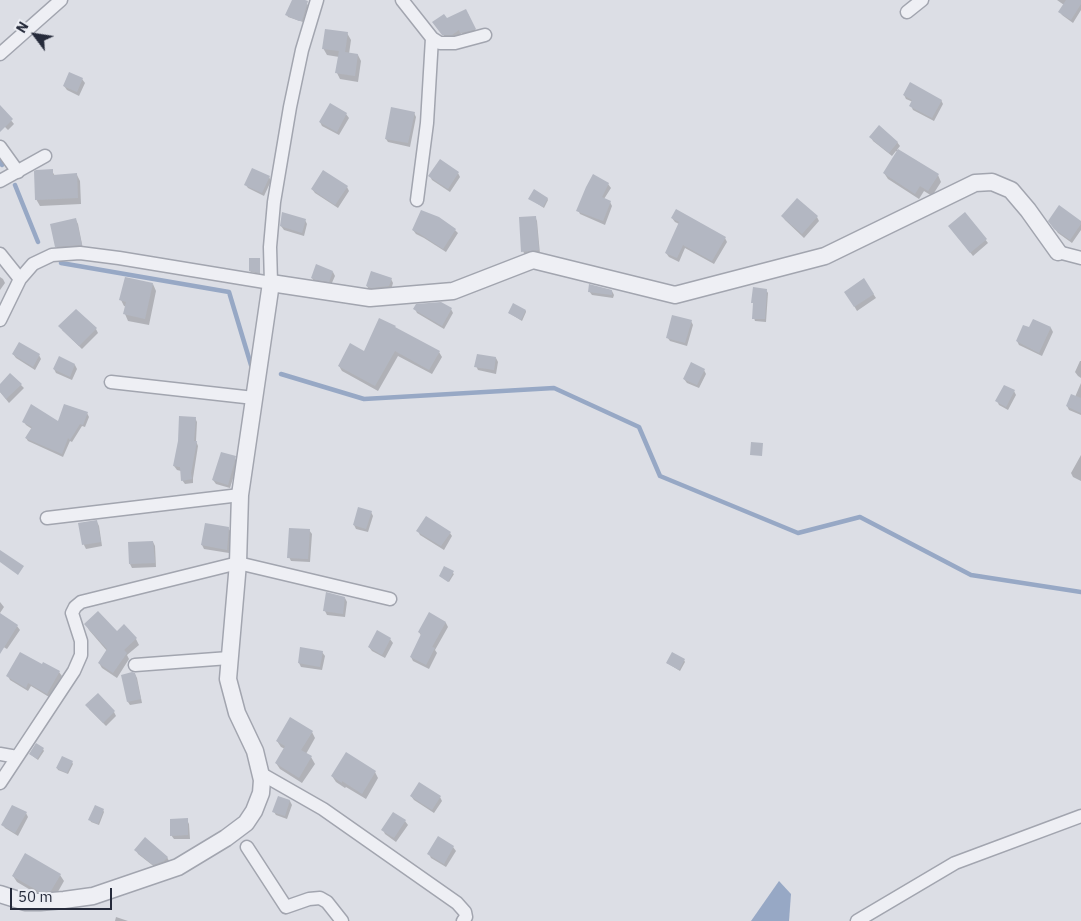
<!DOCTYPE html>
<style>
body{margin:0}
#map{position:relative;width:1081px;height:921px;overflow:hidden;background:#dcdee5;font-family:"IBM Plex Sans",sans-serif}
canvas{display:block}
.north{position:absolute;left:10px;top:10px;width:50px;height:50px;-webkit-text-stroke:4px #ebedf3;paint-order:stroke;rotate:301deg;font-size:14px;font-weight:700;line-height:20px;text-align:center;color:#262b3b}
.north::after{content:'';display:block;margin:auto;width:18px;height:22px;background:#262b3b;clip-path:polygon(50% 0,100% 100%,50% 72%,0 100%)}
.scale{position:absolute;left:10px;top:888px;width:102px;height:22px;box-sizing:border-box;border:2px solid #262b3b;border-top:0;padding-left:6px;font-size:15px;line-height:18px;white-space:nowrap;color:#262b3b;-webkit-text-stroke:4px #ebedf3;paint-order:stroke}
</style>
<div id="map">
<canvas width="1081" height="921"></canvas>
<div class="north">N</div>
<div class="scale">50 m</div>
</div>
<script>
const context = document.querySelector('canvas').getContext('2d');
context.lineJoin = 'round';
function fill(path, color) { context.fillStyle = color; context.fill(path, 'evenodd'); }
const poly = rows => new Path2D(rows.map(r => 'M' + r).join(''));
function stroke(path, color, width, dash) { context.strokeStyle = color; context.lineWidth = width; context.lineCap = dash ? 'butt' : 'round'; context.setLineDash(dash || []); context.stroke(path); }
fill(poly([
 [779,881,791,894,789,921,751,921]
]), '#97a8c5');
fill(poly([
 [293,0,298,0,307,4,308,5,303,22,288,17,287,15],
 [1057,0,1077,0,1081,2,1081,10,1073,23,1062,15,1060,12,1064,5],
 [468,14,477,33,464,37,462,33,454,38,446,38,436,26,446,20],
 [347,33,351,40,349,54,358,55,361,61,358,82,340,79,337,73,339,57,327,55,323,48],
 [82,79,85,83,79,96,67,90,64,86],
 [904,95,941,100,943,104,934,121,913,110,911,106,913,102,906,99],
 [0,107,14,124,8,130,0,122],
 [414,113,416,117,410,147,388,142,386,139],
 [346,114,349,118,339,135,322,126,320,122],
 [871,137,897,142,900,146,897,150,938,175,941,182,932,196,924,191,919,199,888,179,884,173,898,152,896,151,892,156,873,141],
 [52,171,55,176,77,175,80,181,81,204,40,206,36,199],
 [458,173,460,177,450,192,432,180,430,176],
 [269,177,271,181,264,196,248,188,245,184],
 [608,184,611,188,604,199,610,202,612,206,605,225,580,214,578,210],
 [347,187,349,191,338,208,315,193,312,189],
 [547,198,548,200,544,208,530,199],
 [965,213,988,243,973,256,952,230],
 [782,216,817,217,819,221,804,238,785,220],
 [535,217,537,221,540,254,525,255,523,251],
 [672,218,725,238,727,242,714,264,685,248,679,262,669,257,666,253,679,224,675,222],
 [76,220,78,224,83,249,58,250,56,246],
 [305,220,307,224,304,236,284,230,281,226],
 [1081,222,1081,230,1072,243,1058,233,1052,225],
 [413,230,455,230,458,233,446,252,424,238,416,234],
 [260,259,260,274,251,272,250,271],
 [333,272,335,276,331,285,314,281,312,278],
 [0,277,3,279,5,283,0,290],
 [391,279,393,283,391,290,369,290,367,286],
 [864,280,876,298,857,311,846,292],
 [153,284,156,291,149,325,128,321,125,314,127,307,124,306,121,300],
 [766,290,768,293,766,322,755,321,754,318,755,306,753,302],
 [589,291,612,291,614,295,613,298,592,295],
 [415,309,451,309,453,313,444,329,417,313],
 [526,311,526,312,522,321,509,313],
 [1034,320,1051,328,1053,332,1042,356,1019,345,1017,341,1030,329],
 [691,321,693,325,687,346,670,341,667,337],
 [395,327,396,329,439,352,442,357,432,374,398,356,378,391,342,371,339,366,364,352],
 [96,329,98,333,82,349,62,330],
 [13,354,39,355,41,359,35,370,16,358],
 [496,358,498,362,496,374,478,370,476,366],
 [1080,361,1081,361,1081,378,1078,376,1075,372],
 [75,365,77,369,72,380,56,373,54,369],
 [704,370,706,374,699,388,687,383,684,379],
 [10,375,21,385,24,388,9,403,0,392,0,386],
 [1081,383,1081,415,1069,410,1067,406,1075,397],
 [1014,391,1016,395,1008,410,999,405,997,401],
 [87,413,89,417,85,427,82,426,72,442,70,441,63,457,28,441,26,438,32,429,26,425,24,422,59,422],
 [195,418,197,422,196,441,198,446,193,478,193,483,185,484,182,480,181,471,177,470,174,466,179,441],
 [1081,455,1081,481,1073,477,1071,473],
 [235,458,237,462,236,469,230,488,216,484,213,480],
 [371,512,373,516,368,532,356,529,354,525],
 [97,522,99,526,102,546,86,549,84,545,80,524],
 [228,528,231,532,229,553,204,549,202,545],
 [309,530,312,534,310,562,291,561,289,557],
 [418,531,450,533,452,536,444,550,420,535],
 [153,542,155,546,156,567,132,568,130,564],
 [445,567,454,574,449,582,440,576],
 [345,598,347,602,345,617,327,615,325,611],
 [0,602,4,607,0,613],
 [429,614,446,623,448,627,435,650,437,653,429,669,413,661,411,657,422,637,419,632],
 [3,617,17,626,20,630,7,649,0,645,0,621],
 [86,624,117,633,124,626,136,639,139,645,127,655,129,659,117,678,102,668,99,663,107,651,89,630],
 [377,632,390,639,393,643,385,658,372,651,369,647],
 [322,652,325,656,322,670,301,667,299,663],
 [684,660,685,662,680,671,667,663],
 [42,666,59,672,62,676,49,697,31,686,28,691,10,680,8,676],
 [135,674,137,678,142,703,130,705,128,702],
 [97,695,114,712,116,716,106,726,89,709],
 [312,732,315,738,306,754,311,757,315,764,302,783,280,769,276,763,285,749,281,747,277,741],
 [43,749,44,751,38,760,30,754],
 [72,762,73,764,68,774,58,770,57,768],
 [375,772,378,778,366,799,346,787,345,788,336,782,332,776],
 [411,796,440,797,442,801,434,813,414,800],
 [279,797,290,801,292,805,287,819,276,815,274,812],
 [96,807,103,810,104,812,99,825,91,822,90,820],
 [26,813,28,817,18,836,5,828,3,825],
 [187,820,189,824,190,839,174,839,171,835],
 [405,821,408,825,396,842,385,834,383,830],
 [453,847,456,851,446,867,431,858,429,854],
 [136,850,167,857,169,861,166,865,156,868,138,854],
 [60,875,64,881,55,897,44,898,17,882,13,876],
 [116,917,128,921,115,921]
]), '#0003');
stroke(poly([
 [0,162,2,165],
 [15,185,38,242],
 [61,263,229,292,251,365],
 [281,374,364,399,554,388,639,427,660,476,798,533,860,517,971,575,1081,592]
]), '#97a8c5', 4.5);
fill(poly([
 [292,0,305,0,308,1,302,21,299,21,285,15],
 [1066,0,1081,0,1081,4,1071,20,1058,12],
 [466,9,476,29,474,30,460,33,459,30,452,35,442,35,432,22,444,14,447,18],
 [325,29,348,32,345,52,358,54,355,76,335,73,339,51,322,49],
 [69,72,83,78,77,92,63,86],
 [910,82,942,100,932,118,909,106,912,100,903,95],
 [330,103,347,113,337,132,319,122],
 [0,105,13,119,0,132],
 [391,107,415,112,408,143,385,139],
 [879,125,898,142,889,153,869,137],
 [898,149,939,174,928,191,920,186,915,194,883,173],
 [440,159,459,172,448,189,428,176],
 [252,168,270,176,262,193,244,185],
 [53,169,53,175,77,173,78,198,35,200,34,171,36,170],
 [323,170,348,186,335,205,311,189],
 [593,174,609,183,602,197,611,201,603,221,576,211,586,187],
 [534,189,548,198,543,207,528,199],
 [797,198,818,216,802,234,781,216],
 [1059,205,1081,221,1081,224,1070,240,1054,229,1048,221],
 [676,209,726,237,712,261,683,245,677,258,665,253,679,222,671,218],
 [421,210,439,217,456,229,443,249,420,234,412,230],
 [282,212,306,219,302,233,280,226],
 [965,212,987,239,970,253,948,226],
 [536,216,539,250,521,252,519,217],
 [76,218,82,245,55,247,50,224],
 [249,258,260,258,260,273,249,271],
 [316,264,333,271,329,282,316,280,311,278],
 [371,271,392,278,389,286,371,288,366,286],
 [125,277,153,283,145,319,123,314,126,302,119,300],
 [864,278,874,294,854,307,844,292],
 [589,284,612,290,612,295,588,292],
 [753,287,767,289,765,319,752,319,753,303,751,303],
 [441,302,452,308,442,326,413,309,416,304],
 [513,303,526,310,521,320,508,313],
 [76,309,97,328,79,346,58,326],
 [672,315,692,320,685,343,666,338],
 [379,318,396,326,395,327,440,351,429,370,395,351,375,386,338,366,350,343,364,351],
 [1033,319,1051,327,1039,353,1016,341,1023,325,1029,327],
 [19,342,40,354,33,367,12,354],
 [477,354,496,357,494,370,474,367],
 [59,356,75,364,70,377,53,369],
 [691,362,705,369,697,385,683,379],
 [10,373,22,384,6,399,0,392,0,384],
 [1004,385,1015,390,1006,407,995,401],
 [1071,394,1081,398,1081,413,1066,406],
 [31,404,58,421,64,404,88,412,83,425,80,424,70,440,68,438,62,454,25,438,32,427,22,422],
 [179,416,196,417,194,441,197,441,191,473,192,479,181,481,180,467,173,466,178,441],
 [751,442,763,443,762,456,750,455],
 [221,452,236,456,234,464,228,485,212,480],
 [358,507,372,511,366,529,353,525],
 [426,516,451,532,441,546,416,531],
 [97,520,101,542,82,545,78,523],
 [205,523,229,527,227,550,201,545],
 [289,528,310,529,308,559,287,558],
 [153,541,155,563,129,564,128,542],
 [0,550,24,566,18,575,0,562],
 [444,566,454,571,448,582,439,576],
 [326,592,345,597,343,614,323,611],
 [98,611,117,631,124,624,137,638,124,650,127,653,113,673,98,663,107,649,84,624],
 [429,612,446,622,432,647,435,648,426,665,410,657,421,634,418,632],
 [0,613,18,625,0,654],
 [377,630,391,638,382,655,368,647],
 [300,647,323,651,320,667,298,663],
 [20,652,42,664,43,662,60,671,47,694,28,683,26,688,6,676],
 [672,652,685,659,679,670,666,663],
 [132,672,135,673,141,699,127,702,121,675],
 [98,693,115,711,103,723,85,705],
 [290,717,313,731,301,750,312,756,299,778,275,763,285,746,276,741],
 [36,743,44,748,37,759,29,754],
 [346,752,376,771,362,794,342,781,342,783,331,776],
 [62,756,73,761,67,773,56,768],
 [419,782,441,796,432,810,410,796],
 [278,796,290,800,285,816,272,812],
 [12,805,27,812,15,833,1,825],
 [95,805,104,809,98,824,88,820],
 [393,812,406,820,394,838,381,830],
 [188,818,188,835,170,836,170,819],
 [438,836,454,846,444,864,427,854],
 [145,837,168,857,164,861,153,865,134,850],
 [25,853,61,874,51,891,40,892,12,876]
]), '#b3b7c2');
const minor = poly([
 [402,0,432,38,440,43,455,43,485,35],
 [907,12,922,0],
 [0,54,61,0],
 [0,147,18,172],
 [0,181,45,156],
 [417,200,427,123,432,38],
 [1058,252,1081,258],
 [0,254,20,279],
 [0,320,20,279,33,264,52,255,80,253,119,258,271,283,270,247,274,202,290,107,302,50,317,0],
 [111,382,254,398],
 [47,518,240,495],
 [135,665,229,658],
 [0,754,17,757],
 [260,773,323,809,457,903,465,912,466,917,463,921],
 [0,783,74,671,81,655,81,641,72,613,75,607,81,602,238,563,390,599],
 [247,847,286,907,309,899,320,898,327,902,342,921],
 [857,921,955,863,1081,816]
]);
const tertiary = poly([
 [0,894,25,902,40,902,64,900,93,896,178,867,226,838,246,823,254,811,261,793,262,780,255,751,237,713,228,679,238,563,240,495,271,283,370,298,453,291,533,260,675,295,825,256,975,183,992,182,1011,190,1028,210,1058,252]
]);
stroke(minor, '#a2a5af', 15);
stroke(tertiary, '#a2a5af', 19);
stroke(minor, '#eeeff4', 12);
stroke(tertiary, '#eeeff4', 16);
</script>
